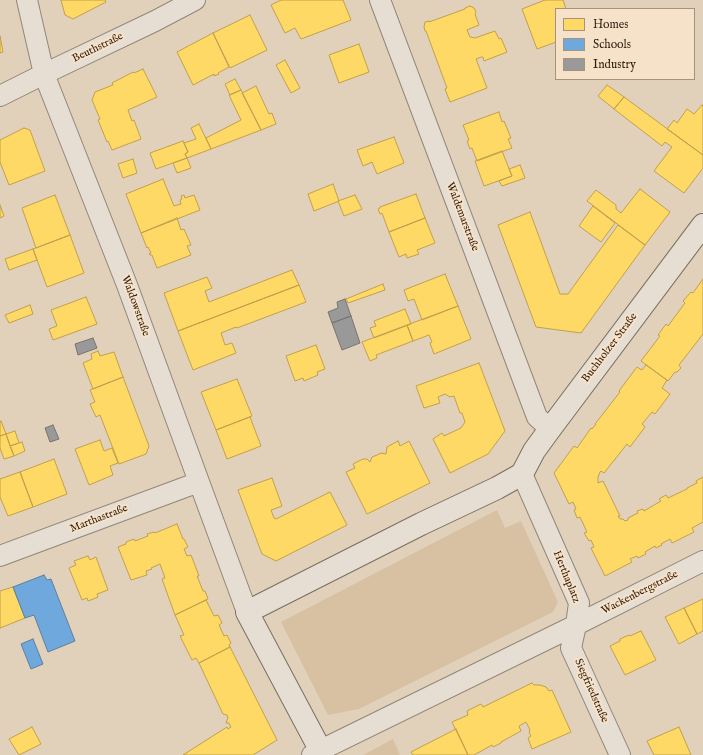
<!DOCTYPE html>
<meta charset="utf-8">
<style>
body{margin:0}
#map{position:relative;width:703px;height:755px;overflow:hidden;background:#e1d0ba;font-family:"IM FELL English",serif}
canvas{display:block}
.legend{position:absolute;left:555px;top:8px;width:140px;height:72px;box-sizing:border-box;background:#f6e2c8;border:1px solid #a7927d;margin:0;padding:5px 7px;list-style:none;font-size:12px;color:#301b0d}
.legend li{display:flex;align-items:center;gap:8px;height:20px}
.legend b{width:20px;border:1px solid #a7927d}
</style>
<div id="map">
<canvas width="703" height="755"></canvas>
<ul class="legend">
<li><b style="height:11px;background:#ffd966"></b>Homes</li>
<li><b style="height:11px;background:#6fa8dc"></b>Schools</li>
<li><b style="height:11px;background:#999"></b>Industry</li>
</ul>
</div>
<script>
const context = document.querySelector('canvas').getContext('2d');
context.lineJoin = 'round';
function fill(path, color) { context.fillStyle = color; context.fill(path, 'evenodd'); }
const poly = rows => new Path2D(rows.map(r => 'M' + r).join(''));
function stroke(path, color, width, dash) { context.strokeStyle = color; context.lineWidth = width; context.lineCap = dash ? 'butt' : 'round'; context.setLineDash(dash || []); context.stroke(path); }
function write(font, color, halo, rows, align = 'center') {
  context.font = font + ' "IM FELL English",serif'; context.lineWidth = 4; context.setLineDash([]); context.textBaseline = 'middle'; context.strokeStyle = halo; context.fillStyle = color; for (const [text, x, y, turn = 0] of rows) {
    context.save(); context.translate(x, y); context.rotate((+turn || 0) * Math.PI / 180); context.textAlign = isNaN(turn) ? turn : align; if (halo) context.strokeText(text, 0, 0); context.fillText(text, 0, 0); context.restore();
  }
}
fill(poly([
 [497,510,505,528,521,521,558,602,553,612,359,709,328,715,281,622],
 [393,739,400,755,363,755]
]), '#d8c1a2');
const homes = poly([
 [61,0,105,0,106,2,73,19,65,15,61,0],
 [281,0,343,0,351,20,301,39,295,28,285,33,271,5,281,0],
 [545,0,563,0,566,9,556,9,556,42,537,49,522,9,545,0],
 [470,6,474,8,476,12,475,14,479,25,467,30,470,37,475,38,495,31,499,39,501,38,507,52,484,61,483,57,481,57,476,59,487,88,450,102,445,89,447,88,426,31,425,31,424,27,425,22,429,21,429,22,465,9,465,8,470,6],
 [250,15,267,50,230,68,213,33,250,15],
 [213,33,229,67,218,73,219,74,214,76,214,74,193,85,177,52,213,33],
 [0,36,3,52,0,53,0,36],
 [359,44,369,72,339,83,329,55,359,44],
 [285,60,300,88,291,93,276,65,285,60],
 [143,69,157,97,128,110,132,121,134,120,141,139,112,150,108,141,107,142,98,120,100,119,92,100,95,92,113,85,112,83,133,72,134,73,143,69],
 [235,79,241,90,230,95,225,84,235,79],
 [607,85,624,97,614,109,598,96,607,85],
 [256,86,269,114,272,113,276,124,261,130,242,93,256,86],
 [241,90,261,130,211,149,206,138,241,120,229,95,241,90],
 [624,97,703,155,703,168,684,193,654,171,672,147,665,142,662,146,614,109,624,97],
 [702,105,703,106,703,155,667,129,674,120,677,123,687,109,694,114,702,105],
 [499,112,502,122,504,121,511,138,508,139,512,148,477,161,472,148,470,149,467,141,469,140,463,125,499,112],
 [199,124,211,149,187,158,185,154,188,152,184,143,196,139,191,128,199,124],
 [24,128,30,130,45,171,9,185,0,162,0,140,24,128],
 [394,137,404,163,377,174,372,162,363,166,357,150,394,137],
 [183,141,188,152,185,154,187,158,156,169,150,153,183,141],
 [502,151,512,176,484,186,475,161,502,151],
 [187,158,191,168,177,173,173,163,187,158],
 [133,159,137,173,123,178,118,164,133,159],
 [520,165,525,178,502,186,499,181,512,176,509,169,520,165],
 [163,179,174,206,181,204,180,200,182,199,181,196,184,195,185,198,194,195,200,210,141,233,126,194,163,179],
 [333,184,339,201,314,211,308,194,333,184],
 [640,189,670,212,645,245,587,201,596,190,616,205,616,209,621,213,640,189],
 [416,194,425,218,389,232,382,213,380,214,378,209,380,208,380,207,416,194],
 [55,195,70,235,36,248,22,208,55,195],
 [355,195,362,209,344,216,338,201,355,195],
 [0,205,4,216,0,218,0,205],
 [593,206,615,223,601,242,579,226,593,206],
 [530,212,560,294,568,294,618,225,645,245,581,333,536,327,498,225,530,212],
 [177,218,181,230,184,229,191,245,187,246,191,255,157,268,152,255,150,255,149,254,151,253,148,247,147,248,141,233,177,218],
 [425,218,435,243,417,250,419,254,407,258,406,254,399,257,389,232,425,218],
 [70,235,84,273,47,287,33,249,70,235],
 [33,249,37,260,9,270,5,259,33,249],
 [292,270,299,285,178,331,164,293,207,277,212,288,205,291,209,302,292,270],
 [445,274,458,306,422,320,414,299,408,301,404,290,445,274],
 [703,279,703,334,679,365,681,368,677,372,675,372,668,381,641,361,660,336,658,335,666,324,668,326,685,303,683,301,691,292,693,293,703,279],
 [383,284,385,290,348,303,346,299,383,284],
 [299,285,306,302,237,328,236,327,221,333,225,345,232,343,236,353,193,370,178,331,299,285],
 [86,297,97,324,53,340,49,329,57,326,51,310,86,297],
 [30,305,33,314,9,323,5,315,30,305],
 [458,306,471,339,434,354,430,343,432,342,429,335,413,341,407,325,458,306],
 [405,309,411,324,374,338,370,328,376,326,374,321,405,309],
 [407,325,413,341,376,355,377,358,370,361,362,342,407,325],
 [316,345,325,369,317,372,318,375,304,381,303,378,295,381,286,356,316,345],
 [98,351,100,356,114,352,123,377,93,389,83,363,92,359,91,354,98,351],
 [479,363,505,431,488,454,450,473,433,439,442,433,444,436,461,428,465,422,462,413,460,413,454,396,450,397,445,394,438,397,440,403,424,408,416,386,479,363],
 [646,365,667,380,662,388,670,394,655,414,652,412,642,424,645,427,630,447,627,444,604,473,601,471,600,472,598,477,598,483,603,481,620,516,618,516,620,519,623,519,625,521,628,520,628,518,638,513,637,511,643,509,644,511,661,501,659,499,666,495,668,498,687,489,687,488,697,483,696,481,703,477,703,522,692,528,694,532,672,543,670,539,661,544,662,545,656,548,655,546,645,552,646,554,638,558,637,556,630,559,632,562,605,576,591,548,594,547,591,540,589,541,584,533,587,532,580,517,577,518,574,510,576,509,573,502,569,504,554,473,574,446,577,448,591,428,592,429,596,424,595,424,620,392,619,391,637,367,642,370,646,365],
 [123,377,149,446,146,454,119,464,100,415,96,417,90,404,95,402,90,390,123,377],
 [237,379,252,416,216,430,201,392,237,379],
 [250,417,261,446,227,459,216,430,250,417],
 [1,421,6,434,0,436,0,422,1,421],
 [15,431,19,443,10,446,6,434,15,431],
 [6,434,14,456,4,459,0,448,0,436,6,434],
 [100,440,104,451,112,448,118,463,110,466,113,475,89,485,75,449,100,440],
 [398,441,400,446,409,441,430,483,367,514,346,472,355,468,353,464,363,459,367,459,370,462,372,457,377,455,381,453,386,454,387,447,398,441],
 [22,442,25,451,14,456,10,446,22,442],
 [54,459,67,494,33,507,20,472,54,459],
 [20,472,33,507,8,516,0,497,0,479,20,472],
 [272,478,282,506,271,510,274,518,276,519,330,492,347,525,276,561,262,554,238,490,272,478],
 [177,524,183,539,184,539,188,547,184,549,187,556,191,555,199,576,197,576,203,591,205,591,208,599,175,615,162,579,165,578,160,564,151,568,152,569,146,571,147,575,131,580,118,547,126,544,126,542,134,539,135,541,148,536,147,534,154,532,155,533,177,524],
 [88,556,90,560,96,557,108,590,97,594,98,597,88,601,87,598,82,600,69,568,76,565,74,561,88,556],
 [13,587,25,618,0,628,0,591,13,587],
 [703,599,703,631,697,634,684,608,703,599],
 [206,600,214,616,218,615,222,623,219,625,224,636,227,635,231,643,229,645,230,647,199,663,196,658,192,660,180,636,184,635,175,615,206,600],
 [684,608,697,634,679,644,665,617,684,608],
 [641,631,656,660,625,675,610,646,620,641,620,639,629,635,630,636,641,631],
 [230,647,277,740,253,755,183,755,227,727,228,729,231,727,229,723,226,723,228,718,227,715,223,714,199,663,230,647],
 [532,683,534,685,540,685,546,687,549,691,552,690,571,732,532,749,528,738,531,736,529,732,530,730,526,722,519,726,521,731,501,742,501,743,493,747,492,745,474,755,468,755,452,722,468,715,467,711,481,704,483,707,532,683],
 [32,727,41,744,19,755,9,739,32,727],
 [679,727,691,755,654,755,647,741,679,727],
 [456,729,468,755,413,755,411,752,456,729]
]);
fill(homes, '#ffd966');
stroke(homes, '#c1a04b', 1);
const schools = poly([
 [44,575,47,580,51,579,75,641,48,652,34,615,25,618,13,587,44,575],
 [33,639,43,664,31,669,21,644,33,639]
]);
fill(schools, '#6fa8dc');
stroke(schools, '#5c7e9e', 1);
const industry = poly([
 [345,299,351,316,332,323,328,312,338,308,337,302,345,299],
 [351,316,360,343,342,350,332,323,351,316],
 [93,338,97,348,78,355,75,344,93,338],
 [53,425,59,439,50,442,45,428,53,425]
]);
fill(industry, '#999');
stroke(industry, '#7a736f', 1);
const street = poly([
 [27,0,44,74,127,285,199,482,247,612],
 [380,0,537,417,550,429],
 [0,96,44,74,155,21,195,0],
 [522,474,579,603,576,625,571,648,620,755],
 [0,556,199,482],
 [312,755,321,750,576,625,703,561]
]);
const secondary = poly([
 [323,755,247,612,421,524,497,488,522,474,534,451,550,429,703,225]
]);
stroke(street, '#928678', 22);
stroke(secondary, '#7a6e61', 24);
stroke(street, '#e6ded3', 20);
stroke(secondary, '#e6ded3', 22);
write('11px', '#301b0d', '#f6e2c8', [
 ["Beuthstraße",98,48,-26],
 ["Waldemarstraße",462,217,69],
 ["Waldowstraße",135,306,70],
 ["Buchholzer Straße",610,348,-53],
 ["Marthastraße",99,519,-21],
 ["Herthaplatz",566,577,68],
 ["Wackenbergstraße",640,593,-27],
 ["Siegfriedstraße",591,691,66]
]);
</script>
